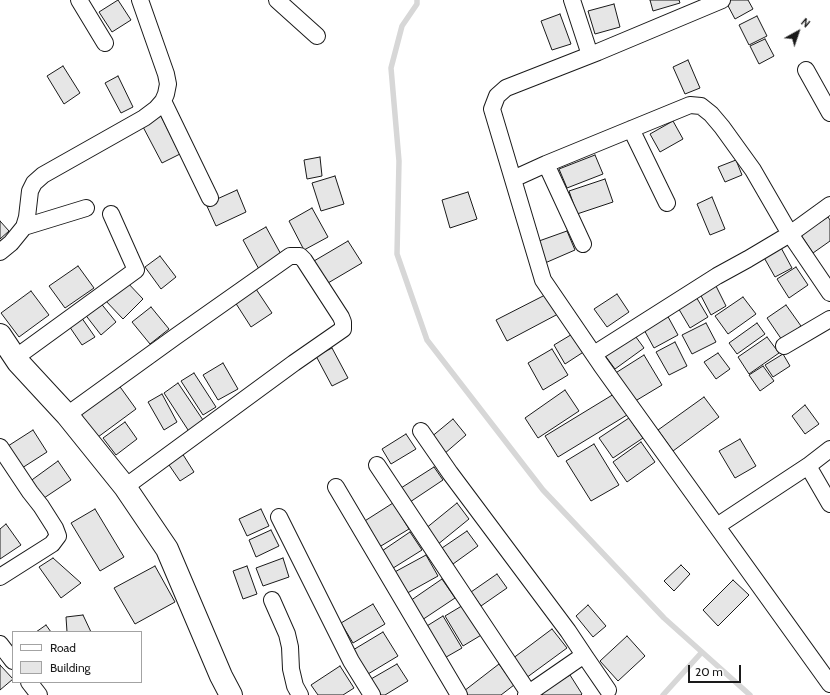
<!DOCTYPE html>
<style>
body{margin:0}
#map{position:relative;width:830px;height:695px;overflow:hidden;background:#fff;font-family:Cabin,sans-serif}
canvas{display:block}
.legend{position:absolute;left:12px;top:631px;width:130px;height:52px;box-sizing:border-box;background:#fff;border:1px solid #a3a3a3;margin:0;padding:5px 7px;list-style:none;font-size:12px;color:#1a1a1a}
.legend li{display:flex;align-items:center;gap:8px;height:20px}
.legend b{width:20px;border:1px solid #a3a3a3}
.north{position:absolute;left:778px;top:12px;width:40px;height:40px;-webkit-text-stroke:3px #fff;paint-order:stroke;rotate:40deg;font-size:11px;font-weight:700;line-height:16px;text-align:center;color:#1a1a1a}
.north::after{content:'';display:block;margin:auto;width:14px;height:18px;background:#1a1a1a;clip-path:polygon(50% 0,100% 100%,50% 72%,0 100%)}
.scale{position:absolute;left:688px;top:665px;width:53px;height:18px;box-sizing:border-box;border:2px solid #1a1a1a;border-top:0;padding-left:5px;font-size:12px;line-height:14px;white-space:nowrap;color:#1a1a1a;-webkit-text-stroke:3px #fff;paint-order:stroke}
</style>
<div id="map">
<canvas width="830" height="695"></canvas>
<ul class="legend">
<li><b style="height:5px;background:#fff"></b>Road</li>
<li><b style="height:11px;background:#e6e6e6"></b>Building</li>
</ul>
<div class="north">N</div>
<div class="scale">20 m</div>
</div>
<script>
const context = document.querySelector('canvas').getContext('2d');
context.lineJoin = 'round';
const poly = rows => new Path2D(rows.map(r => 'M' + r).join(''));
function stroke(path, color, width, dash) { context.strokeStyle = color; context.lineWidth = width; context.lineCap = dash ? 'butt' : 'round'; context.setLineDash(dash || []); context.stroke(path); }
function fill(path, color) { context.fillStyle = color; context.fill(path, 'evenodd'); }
stroke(poly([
 [417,0,417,4,402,26,391,68,399,161,397,254,427,340,543,490,664,618,750,695],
 [663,695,702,652]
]), '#d7d7d7', 5.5);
const building = poly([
 [118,0,131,20,112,32,99,12,118,0],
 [650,0,679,0,680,3,653,11,650,0],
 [729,0,748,0,753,9,735,19,726,2,729,0],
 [614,4,620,27,595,34,588,11,614,4],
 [560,14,571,44,552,50,541,21,560,14],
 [757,16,767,36,749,45,739,25,757,16],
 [765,39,774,56,759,64,750,46,765,39],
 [688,60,700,88,685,94,673,67,688,60],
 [63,66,80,93,64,104,47,76,63,66],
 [118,76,133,107,121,113,105,83,118,76],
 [161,116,180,154,162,163,142,125,161,116],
 [673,121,683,139,660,152,650,134,673,121],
 [595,155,603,174,567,188,559,169,595,155],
 [320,157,322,176,307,179,304,160,320,157],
 [736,160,742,175,725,182,718,167,736,160],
 [335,176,344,204,321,211,312,183,335,176],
 [605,179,613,202,577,214,569,191,605,179],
 [237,190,246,212,216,226,206,204,237,190],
 [468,192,477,219,450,228,442,200,468,192],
 [712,197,725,229,710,235,697,204,712,197],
 [312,208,328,237,304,250,289,221,312,208],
 [828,217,830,220,830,241,813,253,801,235,828,217],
 [0,221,9,231,0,239,0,221],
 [266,227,283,258,260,271,243,240,266,227],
 [567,231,575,250,545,263,539,241,567,231],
 [348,241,362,263,328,283,314,261,348,241],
 [779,244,792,268,775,277,762,254,779,244],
 [160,256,176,277,161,289,145,267,160,256],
 [78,266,94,288,65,308,49,286,78,266],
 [796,267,808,285,789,298,777,279,796,267],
 [125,280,143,299,123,319,104,299,125,280],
 [714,282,726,306,711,315,698,290,714,282],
 [256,289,272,313,251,327,235,302,256,289],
 [31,291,49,315,19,337,1,313,31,291],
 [547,294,558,314,507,341,496,320,547,294],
 [617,294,629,312,607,327,594,309,617,294],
 [695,295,708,317,690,328,677,306,695,295],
 [743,297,756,314,728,334,715,316,743,297],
 [99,301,116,322,101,335,84,313,99,301],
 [786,305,801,326,782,340,767,318,786,305],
 [151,307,169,329,150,344,132,322,151,307],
 [666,313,678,335,654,348,642,326,666,313],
 [79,314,95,337,82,345,67,323,79,314],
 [706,323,716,342,692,354,682,335,706,323],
 [757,323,765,334,737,354,729,343,757,323],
 [574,333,585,351,565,364,554,345,574,333],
 [633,333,644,348,615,369,604,354,633,333],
 [767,337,779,353,749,374,738,357,767,337],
 [675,342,687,366,669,375,656,352,675,342],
 [332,348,348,378,332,386,316,356,332,348],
 [552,349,568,375,543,390,528,363,552,349],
 [718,353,730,369,716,379,704,362,718,353],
 [783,354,790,366,773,377,765,365,783,354],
 [644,355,662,385,632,403,614,374,644,355],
 [223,363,238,389,218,400,203,375,223,363],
 [763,366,774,381,760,391,749,375,763,366],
 [194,373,216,407,203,415,181,381,194,373],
 [178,383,205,423,190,433,164,393,178,383],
 [118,384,136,409,98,437,80,413,118,384],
 [565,390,579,411,538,438,525,418,565,390],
 [162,394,177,422,164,430,148,402,162,394],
 [614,394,627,415,558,457,545,436,614,394],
 [704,397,719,417,673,451,658,430,704,397],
 [805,405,819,424,805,434,792,416,805,405],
 [629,418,643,438,613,458,599,438,629,418],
 [453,419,466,435,444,454,430,438,453,419],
 [125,422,137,439,116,455,103,438,125,422],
 [33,430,47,452,22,468,8,446,33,430],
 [406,434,416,449,391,464,382,449,406,434],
 [740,439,756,466,735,478,719,451,740,439],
 [641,442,655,462,627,482,613,462,641,442],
 [594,444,619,485,591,501,566,461,594,444],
 [182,453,194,472,180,481,167,462,182,453],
 [58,461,71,480,41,500,29,482,58,461],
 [434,467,443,480,410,502,401,488,434,467],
 [393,503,409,529,376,549,360,524,393,503],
 [457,503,469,519,437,545,425,529,457,503],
 [95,509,124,557,100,571,71,523,95,509],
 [261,509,269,526,247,536,239,519,261,509],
 [6,524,21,545,0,559,0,529,6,524],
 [271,530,279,546,256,557,249,540,271,530],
 [467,531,478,546,453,564,442,548,467,531],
 [410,532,422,550,390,570,379,553,410,532],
 [426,555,438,576,402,596,391,574,426,555],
 [53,558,81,583,61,598,39,567,53,558],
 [283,558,289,577,263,586,256,568,283,558],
 [681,565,690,574,674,591,664,581,681,565],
 [155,566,175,602,135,624,114,588,155,566],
 [247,566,257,594,243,599,233,571,247,566],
 [497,574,507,588,481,606,471,592,497,574],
 [442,579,455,598,419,622,407,603,442,579],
 [733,580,749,595,718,626,703,610,733,580],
 [373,604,385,624,353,643,341,623,373,604],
 [465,604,483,634,463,646,445,616,465,604],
 [588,605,606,626,593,637,576,616,588,605],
 [83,615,91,632,67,632,66,617,83,615],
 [443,616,462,648,441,660,422,629,443,616],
 [46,625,51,632,36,632,46,625],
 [552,629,567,648,526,678,512,659,552,629],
 [383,632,398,656,368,674,353,650,383,632],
 [627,636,645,656,618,681,600,661,627,636],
 [397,664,408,681,385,695,381,695,371,679,397,664],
 [499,664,514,685,501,695,467,695,464,691,499,664],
 [0,665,13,679,0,690,0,665],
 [340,666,354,688,343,695,318,695,311,685,340,666],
 [570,675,582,694,581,695,543,695,541,693,570,675]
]);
fill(building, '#e6e6e6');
stroke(building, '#1a1a1a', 1);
const street = poly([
 [79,0,105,43],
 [277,0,317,36],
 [572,0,590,55],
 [722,0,598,52,506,88,497,96,492,109,543,280,601,365,830,684],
 [806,70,830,113],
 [163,101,210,198],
 [631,129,667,203],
 [546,164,583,244],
 [513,179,546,164,690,105,701,106,711,114,722,127,753,170,790,234,830,293],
 [24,227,86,208],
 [0,252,11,243,24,227,27,217,30,191,34,183,43,175,144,118,156,109,163,101,166,94,168,84,166,74,140,0],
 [784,346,830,319],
 [594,354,717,276,748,259,790,234,830,205],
 [15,358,136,270,111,214],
 [67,415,175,337,290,256,300,256,304,260,341,317,343,322,343,329,294,363,125,487],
 [421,431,450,473,568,631,584,655,526,695],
 [0,447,30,492,41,506,55,528,58,536,52,544,0,577],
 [377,465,530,695],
 [808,466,830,504],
 [336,487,459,695],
 [279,517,351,661,372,695],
 [717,526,808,466,830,449],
 [272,600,287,634,290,647,291,669,295,686,300,695],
 [0,644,13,661],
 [584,655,608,690],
 [29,682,39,695]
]);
const secondary = poly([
 [0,335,18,362,67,415,125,487,167,549,221,676,231,695]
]);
stroke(street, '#1a1a1a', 18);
stroke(secondary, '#1a1a1a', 24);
stroke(street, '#fff', 16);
stroke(secondary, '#fff', 22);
</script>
